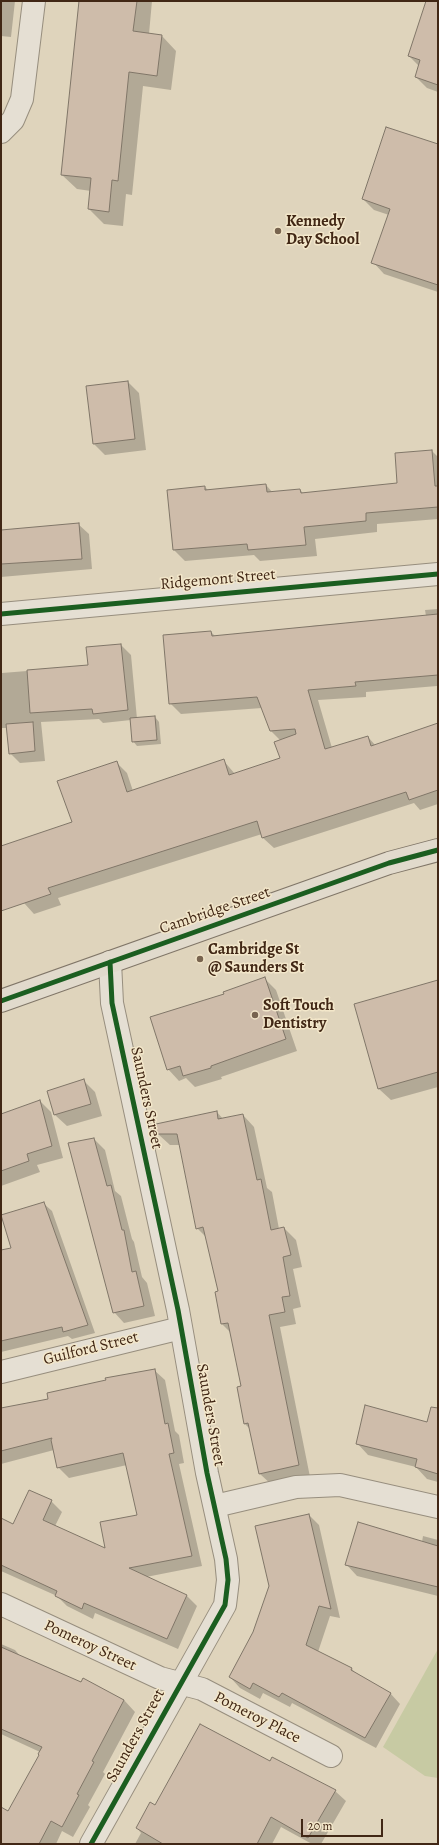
<!DOCTYPE html>
<style>
body{margin:0}
#map{position:relative;width:439px;height:1845px;overflow:hidden;background:#dfd4bc;font-family:Alegreya,serif}
canvas{display:block}
.frame{position:absolute;inset:0;border:2px solid #412715;pointer-events:none}
.scale{position:absolute;left:301px;top:1819px;width:82px;height:18px;box-sizing:border-box;border:2px solid #412715;border-top:0;padding-left:5px;font-size:12px;line-height:14px;white-space:nowrap;color:#412715;-webkit-text-stroke:3px #f3e7ca;paint-order:stroke}
</style>
<div id="map">
<canvas width="439" height="1845"></canvas>
<div class="frame"></div>
<div class="scale">20 m</div>
</div>
<script>
const context = document.querySelector('canvas').getContext('2d');
context.lineJoin = 'round';
function fill(path, color) { context.fillStyle = color; context.fill(path, 'evenodd'); }
const poly = rows => new Path2D(rows.map(r => 'M' + r).join(''));
function stroke(path, color, width, dash) { context.strokeStyle = color; context.lineWidth = width; context.lineCap = dash ? 'butt' : 'round'; context.setLineDash(dash || []); context.stroke(path); }
function write(font, color, halo, rows, align = 'center') {
  context.font = font + ' Alegreya,serif'; context.lineWidth = 3; context.setLineDash([]); context.textBaseline = 'middle'; context.strokeStyle = halo; context.fillStyle = color; for (const [text, x, y, turn = 0] of rows) {
    context.save(); context.translate(x, y); context.rotate((+turn || 0) * Math.PI / 180); context.textAlign = isNaN(turn) ? turn : align; if (halo) context.strokeText(text, 0, 0); context.fillText(text, 0, 0); context.restore();
  }
}
fill(poly([
 [438,1649,438,1778,425,1776,383,1747]
]), '#c7caa3');
fill(poly([
 [1,1,15,1,11,37,1,36],
 [80,1,152,1,149,34,162,36,176,51,171,90,143,86,132,195,126,194,123,226,104,224,89,209,91,191,77,189,62,175],
 [428,1,438,4,438,92,427,88,416,77,419,66,409,56],
 [438,145,438,292,384,274,373,262,389,215,374,210,363,199],
 [128,382,139,393,146,450,105,455,94,444],
 [432,451,438,457,438,519,377,524,377,532,315,539,317,556,260,561,254,555,185,561,174,550,168,491,205,487,208,490,266,485,273,493,300,490,303,493,398,484],
 [78,524,89,534,92,569,1,577,1,531],
 [438,609,438,689,437,686,366,692,366,697,318,700,332,748,368,737,376,746,438,724,438,804,420,810,414,803,274,848,263,838,262,834,58,898,61,905,34,914,24,903,74,823,116,762,127,773,133,791,223,760,235,774,281,759,280,740,271,731,262,708,181,714,170,703,211,632,216,637,311,628,311,626,426,616,425,610],
 [121,645,131,655,137,719,155,717,159,722,161,744,137,746,133,741,131,720,103,723,99,719,41,722,45,761,20,763,10,753,7,728,1,728,1,662,2,673,89,666],
 [264,978,276,990,297,1051,221,1077,222,1079,195,1087,186,1078,179,1081,168,1069,226,995],
 [438,981,438,1087,391,1100,379,1089,355,1005],
 [83,1080,95,1092,102,1116,67,1126,55,1115,48,1091],
 [40,1101,51,1112,63,1158,37,1165,40,1172,1,1186,1,1115],
 [217,1112,223,1119,243,1115,254,1127,267,1188,272,1192,279,1229,284,1228,296,1240,302,1267,293,1269,301,1307,293,1309,296,1324,280,1327,310,1477,272,1485,260,1474,250,1429,245,1424,242,1387,231,1333,222,1324,216,1292,219,1292,206,1237,197,1228,180,1145,170,1145,158,1134],
 [94,1139,105,1150,115,1191,121,1196,132,1239,134,1242,142,1277,147,1283,155,1316,124,1323,114,1312],
 [43,1203,52,1211,95,1333,72,1339,68,1336,1,1352,1,1262],
 [154,1370,165,1380,175,1431,179,1435,184,1463,179,1464,202,1566,146,1577,187,1596,197,1606,178,1649,95,1613,93,1619,67,1606,57,1596,1,1571,1,1519,14,1525,51,1501,62,1512,55,1526,106,1550,138,1516,127,1465,69,1478,58,1467,54,1450,1,1464,1,1410,49,1400],
 [438,1426,438,1482,427,1479,416,1467,368,1455,357,1443],
 [309,1515,319,1525,340,1618,330,1616,318,1652,352,1669,357,1675,390,1693,400,1704,376,1748,292,1703,290,1707,263,1693,260,1699,240,1688,230,1677,254,1633],
 [423,1536,438,1540,438,1596,357,1576,346,1564,422,1542],
 [1,1644,15,1650,21,1657,124,1700,135,1712,103,1772,105,1774,88,1805,90,1807,73,1837,62,1831,56,1844,1,1844,1,1817,8,1812,40,1755,40,1752,1,1734],
 [271,1762,335,1791,346,1801,321,1844,312,1844,281,1827,272,1844,135,1844,141,1833,137,1828,155,1806]
]), '#0003');
const building = poly([
 [79,1,137,1,133,31,162,35,157,76,129,72,118,181,112,180,109,212,88,209,91,178,61,175,79,1],
 [426,1,438,1,438,85,415,77,420,60,408,56,426,1],
 [386,127,438,144,438,285,371,263,390,209,362,199,386,127],
 [128,381,135,439,93,444,86,386,128,381],
 [432,450,435,486,438,486,438,507,366,513,366,521,304,527,306,545,248,550,247,544,173,550,167,490,205,486,205,490,266,484,267,492,300,489,301,493,397,483,395,453,432,450],
 [79,523,82,559,1,564,1,530,79,523],
 [438,614,438,675,355,682,356,686,308,690,325,749,368,736,371,746,438,723,438,790,409,800,406,792,262,838,257,821,48,888,51,894,1,911,1,846,72,822,57,781,117,761,127,792,224,759,229,775,280,758,274,742,296,734,295,729,270,731,257,697,169,704,163,635,211,631,212,636,438,614],
 [121,644,128,710,93,714,92,709,30,713,27,670,88,665,86,647,121,644],
 [155,716,157,740,132,742,130,718,155,716],
 [33,722,35,751,9,754,6,724,33,722],
 [265,977,286,1039,211,1066,211,1068,183,1076,180,1066,167,1070,150,1017,224,994,223,992,265,977],
 [438,980,438,1072,378,1089,354,1004,438,980],
 [84,1079,91,1104,54,1115,47,1091,84,1079],
 [40,1100,52,1146,27,1154,29,1161,1,1171,1,1114,40,1100],
 [217,1111,218,1119,243,1114,257,1180,261,1179,271,1230,284,1227,291,1255,283,1257,290,1296,282,1297,285,1312,269,1315,299,1465,259,1474,248,1423,244,1424,237,1387,241,1386,228,1323,221,1324,215,1292,218,1291,203,1227,196,1229,177,1134,157,1134,156,1124,217,1111],
 [94,1138,107,1186,111,1185,122,1230,124,1230,132,1272,136,1271,144,1306,113,1313,68,1143,94,1138],
 [44,1202,88,1325,63,1332,62,1327,1,1341,1,1250,11,1248,1,1215,44,1202],
 [155,1369,165,1424,168,1423,174,1453,169,1454,192,1556,129,1568,187,1595,167,1639,84,1603,82,1609,55,1596,57,1591,1,1565,1,1518,13,1524,29,1490,52,1500,43,1520,105,1548,100,1522,137,1515,123,1453,57,1468,51,1440,52,1438,1,1451,1,1408,48,1399,47,1393,106,1380,105,1378,155,1369],
 [365,1405,427,1422,431,1407,438,1408,438,1474,415,1467,417,1459,356,1444,365,1405],
 [309,1514,331,1609,319,1606,306,1645,352,1668,351,1670,391,1693,365,1738,282,1693,279,1697,253,1683,250,1689,229,1677,253,1632,269,1586,255,1526,309,1514],
 [358,1522,438,1546,438,1587,345,1565,358,1522],
 [1,1647,81,1682,83,1678,124,1700,92,1761,94,1762,77,1794,79,1795,62,1827,51,1821,39,1844,1,1844,1,1807,8,1811,39,1755,38,1754,42,1747,1,1729,1,1647],
 [200,1724,270,1761,272,1757,336,1790,308,1838,271,1817,257,1844,163,1844,136,1828,150,1802,155,1805,200,1724]
]);
fill(building, '#cebcaa');
stroke(building, '#807668', 1);
const minor = poly([
 [1,132,13,120,22,99,34,1],
 [1,614,438,574],
 [1,1372,181,1328],
 [215,1506,296,1487,340,1485,438,1507],
 [1,1604,160,1678,202,1689,331,1756],
 [91,1844,225,1605,228,1580,226,1559,207,1473,178,1310,112,1003,110,962]
]);
const primary = poly([
 [1,1001,389,863,438,850]
]);
stroke(minor, '#978e7e', 24);
stroke(primary, '#807668', 24);
stroke(minor, '#e5dfd3', 22);
stroke(primary, '#e1dacc', 22);
stroke(poly([
 [1,614,438,574],
 [1,1001,389,863,438,850],
 [91,1844,225,1605,228,1580,226,1559,207,1473,178,1310,112,1003,110,962]
]), '#1b5e20', 5);
for (const [x, y, r, color] of [
 [278,231,4,"#78644f"],
 [200,959,4,"#78644f"],
 [255,1015,4,"#78644f"]
]) { const dot = new Path2D(); dot.arc(x, y, r, 0, 2 * Math.PI); context.fillStyle = color; context.fill(dot); stroke(dot, '#f3e7ca', 1.5); }
write('bold 16px', '#412715', '#f3e7ca', [
 ["Kennedy",286,222],
 ["Day School",286,240],
 ["Cambridge St",208,950],
 ["@ Saunders St",208,968],
 ["Soft Touch",263,1006],
 ["Dentistry",263,1024]
], 'left');
write('16px', '#412715', '#f3e7ca', [
 ["Ridgemont Street",218,580,-5],
 ["Cambridge Street",215,911,-19],
 ["Saunders Street",146,1098,78],
 ["Guilford Street",91,1349,-14],
 ["Saunders Street",210,1415,80],
 ["Pomeroy Street",90,1646,25],
 ["Pomeroy Place",257,1718,27],
 ["Saunders Street",136,1736,-61]
]);
</script>
